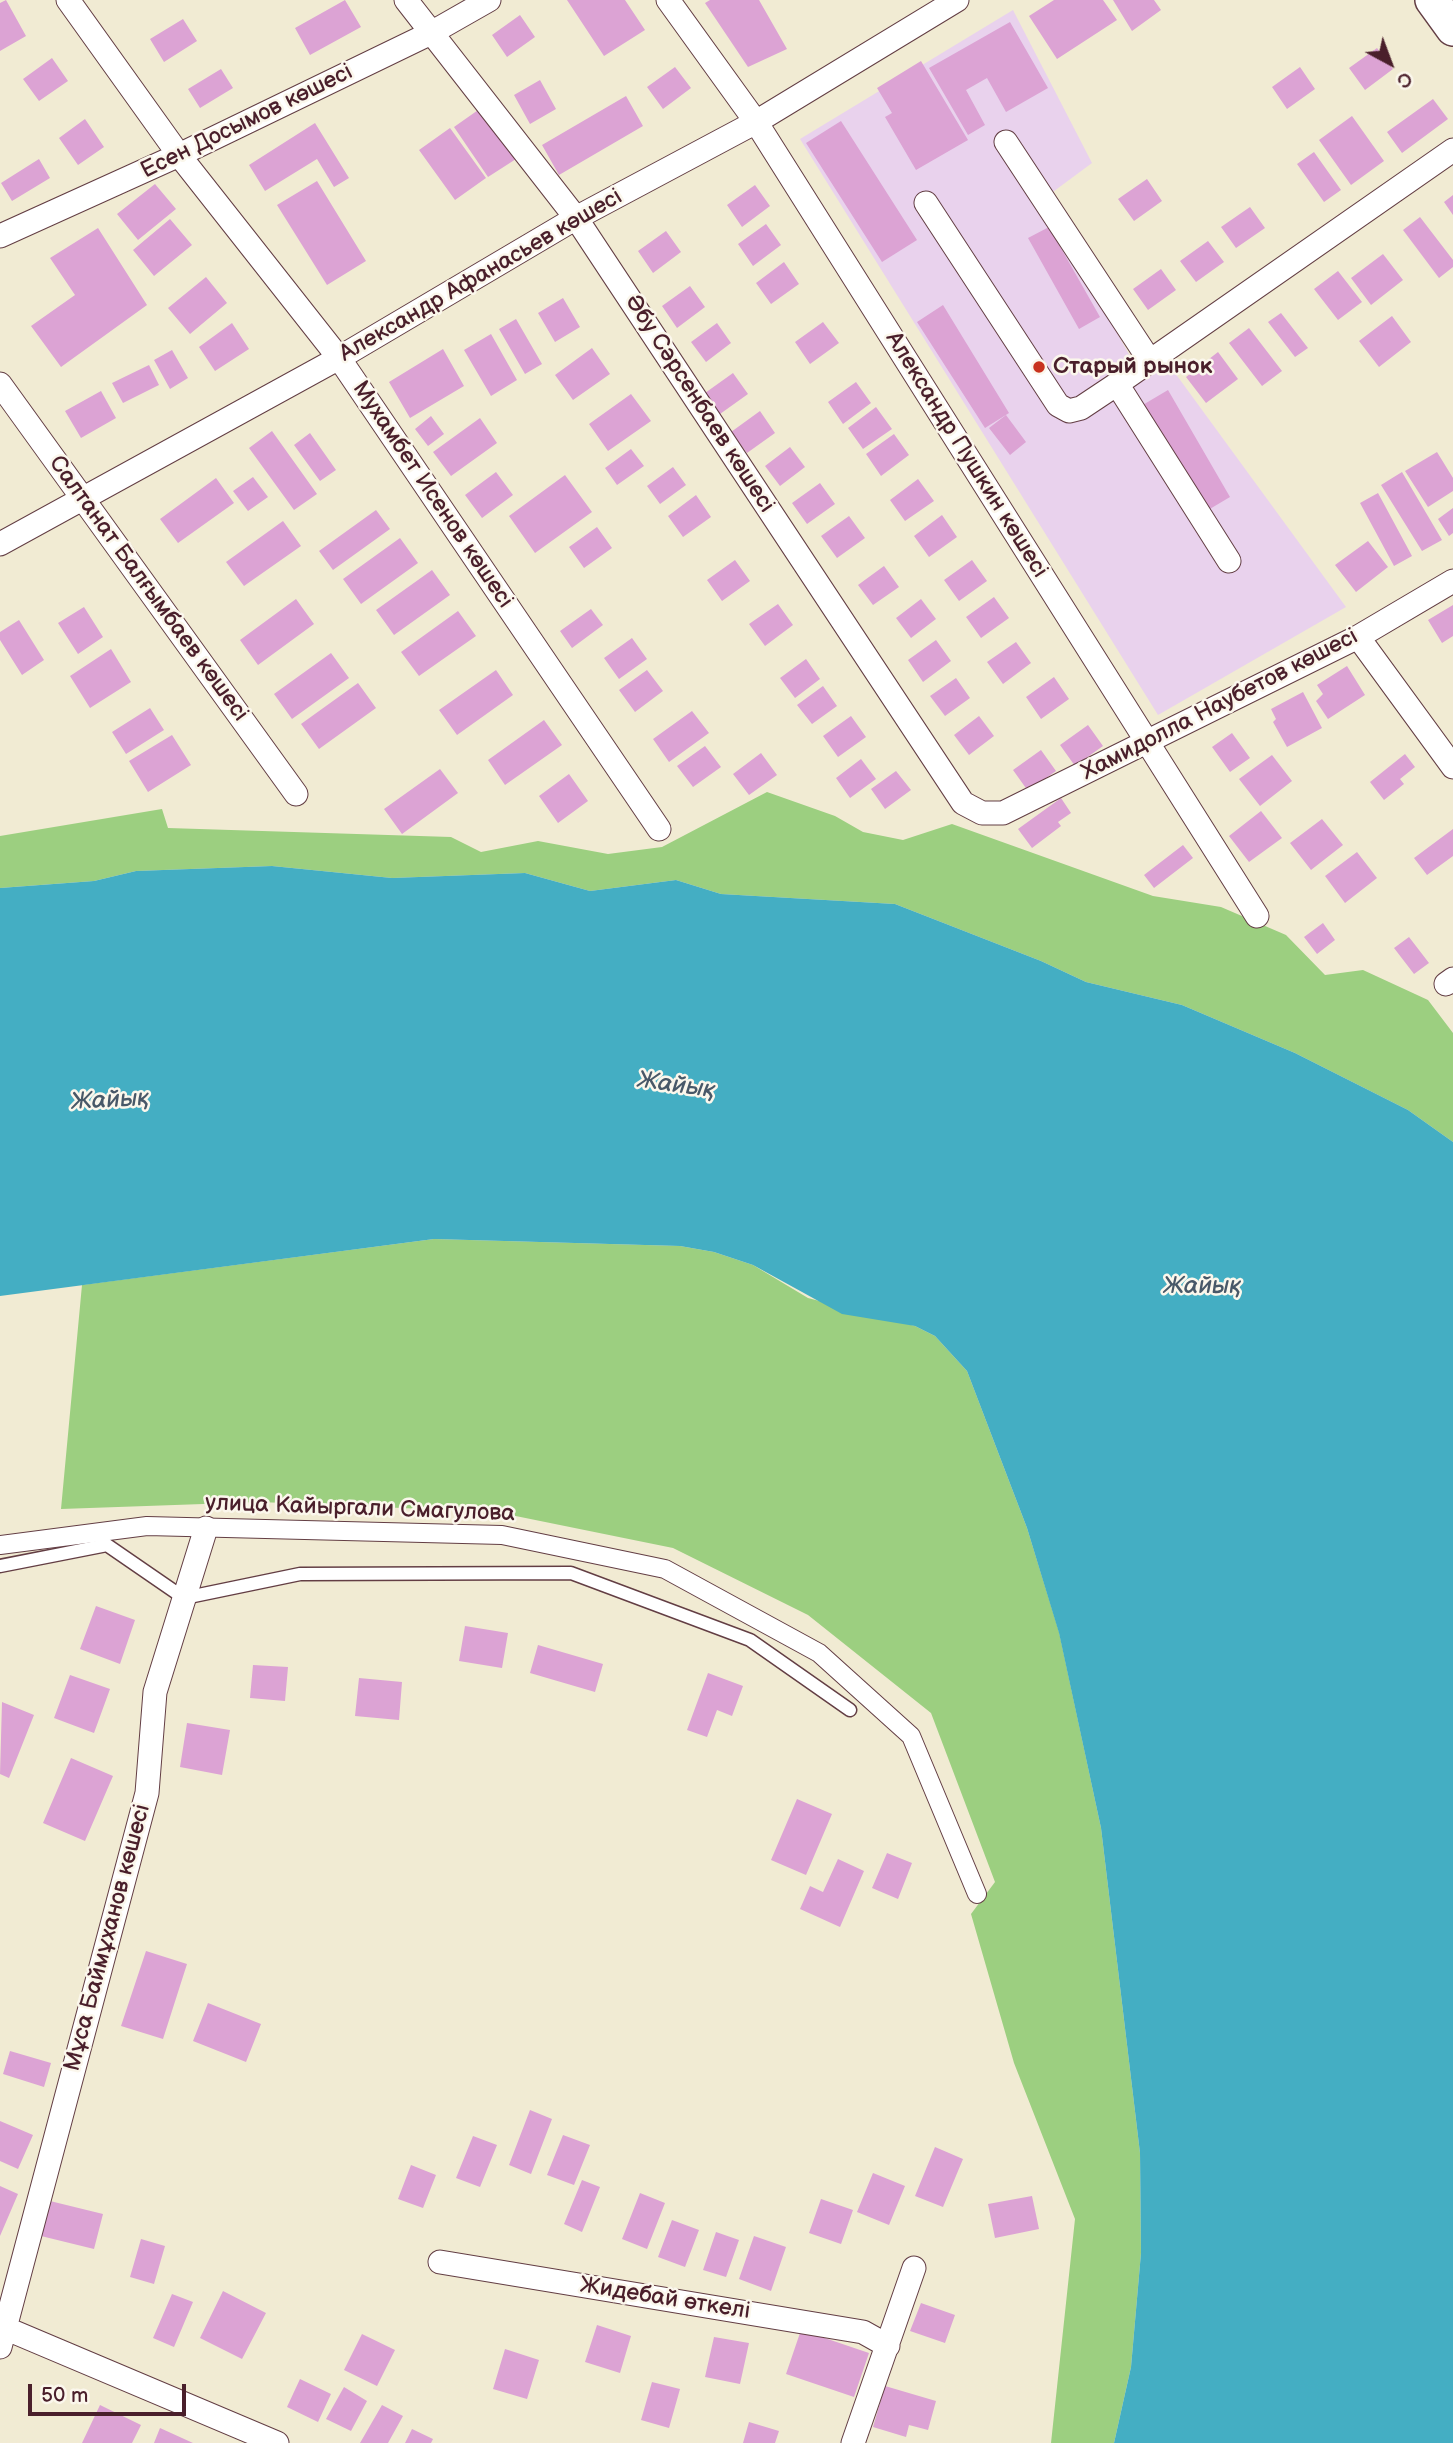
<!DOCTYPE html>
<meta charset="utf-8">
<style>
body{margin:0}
#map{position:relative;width:1453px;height:2443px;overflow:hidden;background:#f1ebd3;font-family:"Balsamiq Sans",sans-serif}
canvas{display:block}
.north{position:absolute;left:1355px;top:28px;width:70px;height:70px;-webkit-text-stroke:5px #fbf7ec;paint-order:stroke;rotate:139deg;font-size:19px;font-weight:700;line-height:28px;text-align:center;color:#4a1f2b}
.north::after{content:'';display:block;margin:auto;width:24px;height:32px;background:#4a1f2b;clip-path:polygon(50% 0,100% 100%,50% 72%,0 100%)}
.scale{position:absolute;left:28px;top:2384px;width:158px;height:32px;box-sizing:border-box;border:4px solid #4a1f2b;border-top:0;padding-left:9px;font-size:21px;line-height:24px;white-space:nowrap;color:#4a1f2b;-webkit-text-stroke:5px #fbf7ec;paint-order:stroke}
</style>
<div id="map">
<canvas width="1453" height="2443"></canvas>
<div class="north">С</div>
<div class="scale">50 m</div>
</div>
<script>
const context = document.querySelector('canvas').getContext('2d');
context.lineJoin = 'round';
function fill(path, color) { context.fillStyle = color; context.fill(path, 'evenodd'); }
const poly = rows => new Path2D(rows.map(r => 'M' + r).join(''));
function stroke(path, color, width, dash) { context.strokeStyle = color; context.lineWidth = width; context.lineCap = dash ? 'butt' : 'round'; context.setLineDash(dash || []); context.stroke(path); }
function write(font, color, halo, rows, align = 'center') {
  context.font = font + ' "Balsamiq Sans",sans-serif'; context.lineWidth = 5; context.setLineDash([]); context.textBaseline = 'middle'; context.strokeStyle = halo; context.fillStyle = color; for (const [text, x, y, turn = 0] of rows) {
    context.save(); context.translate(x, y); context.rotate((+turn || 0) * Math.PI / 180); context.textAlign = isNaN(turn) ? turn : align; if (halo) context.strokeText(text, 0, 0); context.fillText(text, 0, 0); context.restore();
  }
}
fill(poly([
 [1013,10,1092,163,1042,200,1139,372,1167,362,1346,607,1158,715,800,139]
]), '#e9d2ed');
fill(poly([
 [767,792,835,816,863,832,903,840,952,824,1153,896,1221,907,1286,935,1325,975,1363,970,1428,1000,1453,1033,1453,1142,1408,1110,1295,1053,1182,1005,1086,982,1041,961,895,904,721,894,676,880,590,891,525,873,392,878,272,866,136,871,94,881,0,888,0,836,162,809,168,828,451,837,481,852,538,841,608,854,662,847],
 [434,1239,680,1246,714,1252,753,1265,808,1298,915,1326,935,1336,967,1371,1027,1528,1059,1632,1101,1828,1140,2153,1141,2253,1131,2367,1114,2443,1051,2443,1075,2219,1014,2063,971,1914,995,1882,931,1713,808,1615,673,1548,496,1512,260,1502,61,1509,82,1285]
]), '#9ccf80');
fill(poly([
 [272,866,392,878,525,873,590,891,676,880,721,894,895,904,1041,961,1086,982,1182,1005,1295,1053,1408,1110,1453,1142,1453,2443,1114,2443,1131,2367,1141,2253,1140,2153,1101,1828,1059,1633,1027,1528,967,1371,935,1336,915,1326,842,1314,753,1265,714,1252,680,1246,434,1239,0,1296,0,888,94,881,136,871]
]), '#44aec3');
fill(poly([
 [6,0,26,36,0,51,0,3],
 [345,0,361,27,310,55,295,28],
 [567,0,625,0,645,30,604,56],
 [710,0,759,0,787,49,748,67,705,3],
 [1054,0,1103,0,1117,20,1057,59,1029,16],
 [1113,0,1154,0,1161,10,1132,31],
 [520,15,535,37,507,57,492,35],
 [183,19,197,41,164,62,150,39],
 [1010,22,1048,88,1006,112,987,78,966,90,985,125,968,135,929,68],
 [1377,48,1393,69,1365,90,1349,68],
 [52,58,68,81,39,101,23,79],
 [921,61,968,140,916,170,885,117,892,113,877,88],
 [675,67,691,88,663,109,647,87],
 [1300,67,1315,89,1287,109,1272,87],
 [221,69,233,88,200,108,188,89],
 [540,80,556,109,530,124,514,95],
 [626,96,643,126,559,175,542,145],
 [1433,99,1448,119,1402,153,1387,132],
 [481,108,516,159,488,177,454,127],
 [1352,116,1384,161,1351,185,1319,140],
 [85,119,104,147,78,165,59,138],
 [841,121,917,240,882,262,806,143],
 [315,123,349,178,334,187,317,159,265,191,249,165],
 [450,128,486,178,455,200,419,150],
 [1314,152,1341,190,1324,202,1297,164],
 [39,159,50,178,12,201,1,183],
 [1147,179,1162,201,1134,221,1118,199],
 [317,181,366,261,327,285,277,205],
 [155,184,176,209,138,240,117,214],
 [755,185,770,206,742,227,727,205],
 [1453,195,1453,215,1444,202],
 [1250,207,1265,228,1236,248,1221,227],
 [1420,217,1453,260,1453,267,1439,278,1403,230],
 [170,219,192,245,154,276,133,250],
 [766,224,781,245,753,266,738,244],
 [1049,227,1100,317,1079,329,1028,238],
 [98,228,147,305,61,367,31,326,75,295,50,258],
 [666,231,681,252,653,273,638,251],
 [1208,241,1224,262,1196,282,1180,261],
 [1383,254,1403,280,1371,305,1351,278],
 [784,262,799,284,771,304,756,283],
 [1161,269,1176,290,1148,310,1133,289],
 [1338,271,1362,302,1338,320,1314,289],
 [206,277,227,303,190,334,168,308],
 [690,286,705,307,677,328,662,306],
 [563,298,580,327,555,342,538,313],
 [943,305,1009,413,985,428,917,322],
 [1281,313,1308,348,1295,357,1268,322],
 [1392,316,1411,342,1379,367,1359,341],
 [516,319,542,364,525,374,499,329],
 [823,322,839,343,810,364,795,342],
 [232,323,249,349,215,371,199,347],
 [717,323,731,343,706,362,691,342],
 [1249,328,1282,371,1262,386,1229,343],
 [491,334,517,380,491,396,464,350],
 [592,348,610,374,573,400,555,375],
 [443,349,464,386,410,418,389,382],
 [172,350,188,378,170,389,154,360],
 [1218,352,1238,379,1206,403,1186,377],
 [149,365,159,385,123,403,112,383],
 [733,373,748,394,720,414,705,393],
 [856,382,871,403,843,424,828,402],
 [1168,390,1230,497,1203,513,1141,406],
 [101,391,116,418,81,438,65,411],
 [631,394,651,421,608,451,589,424],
 [876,407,892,429,863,449,848,428],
 [760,411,775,433,747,453,731,432],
 [1006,415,1026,442,1010,455,989,428],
 [431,416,444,434,428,446,415,429],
 [480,418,497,443,451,476,433,452],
 [272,431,317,494,294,510,249,448],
 [310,433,336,470,320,481,294,445],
 [894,434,909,455,881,476,866,454],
 [790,447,805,467,780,486,765,466],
 [631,449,644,466,617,485,605,468],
 [1437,452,1453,478,1453,491,1428,507,1405,471],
 [673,467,686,485,660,504,647,486],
 [496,472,513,495,482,518,465,495],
 [1402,472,1442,540,1422,551,1381,485],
 [565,475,592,512,535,553,509,516],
 [253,477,268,497,248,511,233,491],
 [216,478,234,503,178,543,160,519],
 [918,479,934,501,905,521,890,500],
 [820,483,835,504,807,524,792,503],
 [1378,493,1412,556,1394,566,1360,503],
 [696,495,711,517,683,537,668,516],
 [1453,508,1453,533,1449,536,1438,519],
 [376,510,390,529,333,570,319,551],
 [942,515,957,537,929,557,914,536],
 [849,516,865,538,837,558,821,536],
 [283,521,301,546,244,586,226,562],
 [597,527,612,548,584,568,569,547],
 [400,538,418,563,361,604,343,579],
 [1368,541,1388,567,1356,592,1335,565],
 [735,560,750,581,722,601,707,580],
 [972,560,987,581,959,601,944,580],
 [884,566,899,587,873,605,858,585],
 [432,570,450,595,394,635,376,610],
 [994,597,1009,618,981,638,966,617],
 [296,599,314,624,258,665,240,640],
 [921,599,936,619,911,638,896,618],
 [778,604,793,625,765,646,749,624],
 [1453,605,1453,636,1442,643,1428,620],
 [84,607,103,637,78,654,58,623],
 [591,609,603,625,572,648,560,631],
 [458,611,476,636,419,676,401,652],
 [19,620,44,660,22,675,0,640,0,632],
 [632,638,647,659,619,679,604,658],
 [936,640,951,661,923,682,908,660],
 [1016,642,1031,663,1003,684,987,662],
 [111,649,131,682,90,708,70,676],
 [331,653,349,678,292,719,274,694],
 [806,659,820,679,795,698,780,678],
 [1347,666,1365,695,1328,719,1316,701,1323,694,1317,685],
 [496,670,513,695,457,735,439,710],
 [647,670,663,691,635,712,619,690],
 [1054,677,1069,699,1041,719,1026,697],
 [956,678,970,698,945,716,930,696],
 [358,683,376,708,319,749,301,724],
 [823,686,837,706,812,724,797,705],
 [1303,692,1322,728,1287,747,1273,722,1276,719,1271,709],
 [150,708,164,730,126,754,112,732],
 [692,711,709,733,669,762,653,739],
 [851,716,866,737,838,757,823,736],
 [979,716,994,736,969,755,954,735],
 [544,720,562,745,505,785,488,760],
 [1088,725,1103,746,1075,766,1060,745],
 [1232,733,1250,758,1230,772,1212,747],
 [172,735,191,765,148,792,129,761],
 [705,746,721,767,693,787,677,766],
 [1041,750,1056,771,1028,791,1013,770],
 [761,753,777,775,749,795,733,774],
 [1405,754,1415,767,1400,779,1404,784,1384,800,1370,782],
 [1272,755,1292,781,1260,806,1239,779],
 [861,759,876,779,850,798,836,778],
 [440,769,458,793,402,834,384,809],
 [896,771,911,790,885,809,871,789],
 [569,774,588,801,558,823,539,796],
 [1061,798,1071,813,1058,822,1061,826,1032,848,1018,829],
 [1261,811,1282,838,1249,862,1229,836],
 [1322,819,1343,845,1311,870,1290,843],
 [1453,829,1453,856,1427,875,1414,858],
 [1183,845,1193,858,1154,888,1144,875],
 [1357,852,1377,878,1345,903,1325,876],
 [1323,923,1335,940,1317,954,1304,937],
 [1409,937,1429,963,1414,974,1394,948],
 [96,1606,135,1620,120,1664,80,1649],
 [465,1626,508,1633,502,1668,459,1661],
 [538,1645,603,1664,595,1692,530,1673],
 [253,1665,288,1667,285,1701,250,1698],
 [708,1673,743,1686,732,1716,717,1710,707,1737,687,1730],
 [70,1675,110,1689,94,1733,54,1718],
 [359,1678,402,1682,399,1720,355,1716],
 [2,1702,34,1715,9,1778,0,1774],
 [187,1723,230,1730,222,1775,180,1767],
 [71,1758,113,1776,85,1841,43,1823],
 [797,1799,832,1814,806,1875,771,1860],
 [887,1853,912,1863,898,1899,872,1888],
 [838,1859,864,1871,840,1927,800,1909,810,1886,823,1892],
 [146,1951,187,1964,163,2039,121,2026],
 [208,2003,261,2024,246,2062,193,2041],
 [10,2051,51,2063,44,2087,3,2074],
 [530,2110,552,2119,531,2174,509,2165],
 [0,2121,33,2135,18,2169,0,2161],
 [563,2135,590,2145,574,2185,547,2175],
 [473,2136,497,2145,480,2187,456,2178],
 [935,2147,963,2159,943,2207,915,2196],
 [411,2165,436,2175,423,2208,398,2199],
 [873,2173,905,2186,889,2225,857,2212],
 [582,2180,600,2187,582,2232,564,2224],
 [0,2186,18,2194,0,2236],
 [640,2193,665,2203,647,2249,622,2239],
 [1032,2196,1039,2229,995,2238,988,2204],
 [821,2199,853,2210,841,2244,809,2233],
 [50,2201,103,2214,94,2249,41,2236],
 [672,2220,699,2230,685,2267,658,2257],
 [716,2232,739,2240,726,2277,703,2270],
 [754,2236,786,2247,771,2291,739,2279],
 [141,2239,165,2246,154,2284,130,2277],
 [223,2291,266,2313,242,2359,200,2338],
 [172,2294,193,2302,174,2347,153,2338],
 [921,2303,955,2315,945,2343,910,2331],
 [597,2325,631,2336,620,2373,585,2362],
 [801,2330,869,2353,854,2397,786,2374],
 [362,2334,395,2350,377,2386,344,2370],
 [714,2337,749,2343,740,2384,705,2377],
 [505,2349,539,2360,527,2399,493,2389],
 [300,2379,331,2394,318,2422,287,2407],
 [652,2382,680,2389,669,2428,641,2420],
 [885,2386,936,2401,928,2430,909,2425,906,2437,873,2427],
 [344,2387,367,2401,351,2431,326,2419],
 [100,2405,141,2425,132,2443,82,2443],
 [382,2405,403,2416,388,2443,360,2443],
 [749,2422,779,2431,775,2443,743,2443],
 [160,2428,193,2443,154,2443],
 [412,2429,433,2439,431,2443,405,2443]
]), '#dca3d4');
const service = poly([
 [0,1566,107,1545,184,1598,300,1574,571,1573,750,1640,850,1710]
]);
const pedestrian = poly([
 [0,1545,147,1526,502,1535,665,1569,819,1653,911,1736,977,1894]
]);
const minor = poly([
 [68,0,179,155,339,358,659,829],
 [406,0,576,218,963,803,982,813,1003,813,1358,637,1453,581],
 [668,0,756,122,1257,916],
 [1006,142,1150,361],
 [926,203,1058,405,1069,411,1081,408,1117,384,1453,150],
 [0,236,179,155,431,33,489,0],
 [0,384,296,794],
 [1117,384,1229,561],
 [0,544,339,358,576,218,756,122,957,0],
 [1358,637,1453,767],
 [1446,984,1453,979],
 [440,2262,863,2332,888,2346],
 [0,2326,277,2443],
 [0,2347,147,1793,155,1692,206,1528],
 [853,2443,914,2268]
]);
const secondary = poly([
 [1432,0,1453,29]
]);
stroke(service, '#633e44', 15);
stroke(pedestrian, '#633e44', 20);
stroke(minor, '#633e44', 25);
stroke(secondary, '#633e44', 36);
stroke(service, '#fff', 12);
stroke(pedestrian, '#fff', 18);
stroke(minor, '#fff', 23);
stroke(secondary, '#fff', 33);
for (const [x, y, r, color] of [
 [1039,367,7,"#c8321e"]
]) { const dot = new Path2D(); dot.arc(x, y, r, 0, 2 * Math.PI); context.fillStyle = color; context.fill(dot); stroke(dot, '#fbf7ec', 2.5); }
write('23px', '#4a1f2b', '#fbf7ec', [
 ["Есен Досымов көшесі",247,122,-26],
 ["Александр Афанасьев көшесі",481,276,-30],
 ["Әбу Сәрсенбаев көшесі",699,404,57],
 ["Александр Пушкин көшесі",966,455,58],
 ["Мухамбет Исенов көшесі",432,495,56],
 ["Салтанат Балғымбаев көшесі",148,589,54],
 ["Хамидолла Наубетов көшесі",1220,705,-27],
 ["улица Кайыргали Смагулова",360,1509,2],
 ["Мұса Баймұханов көшесі",108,1938,-75],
 ["Жидебай өткелі",665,2299,9]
]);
write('bold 23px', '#4a1f2b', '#fbf7ec', [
 ["Старый рынок",1053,367]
], 'left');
write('italic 24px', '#485868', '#fbf7ec', [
 ["Жайық",676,1086,8],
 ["Жайық",110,1101,-3],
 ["Жайық",1202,1287]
]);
</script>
